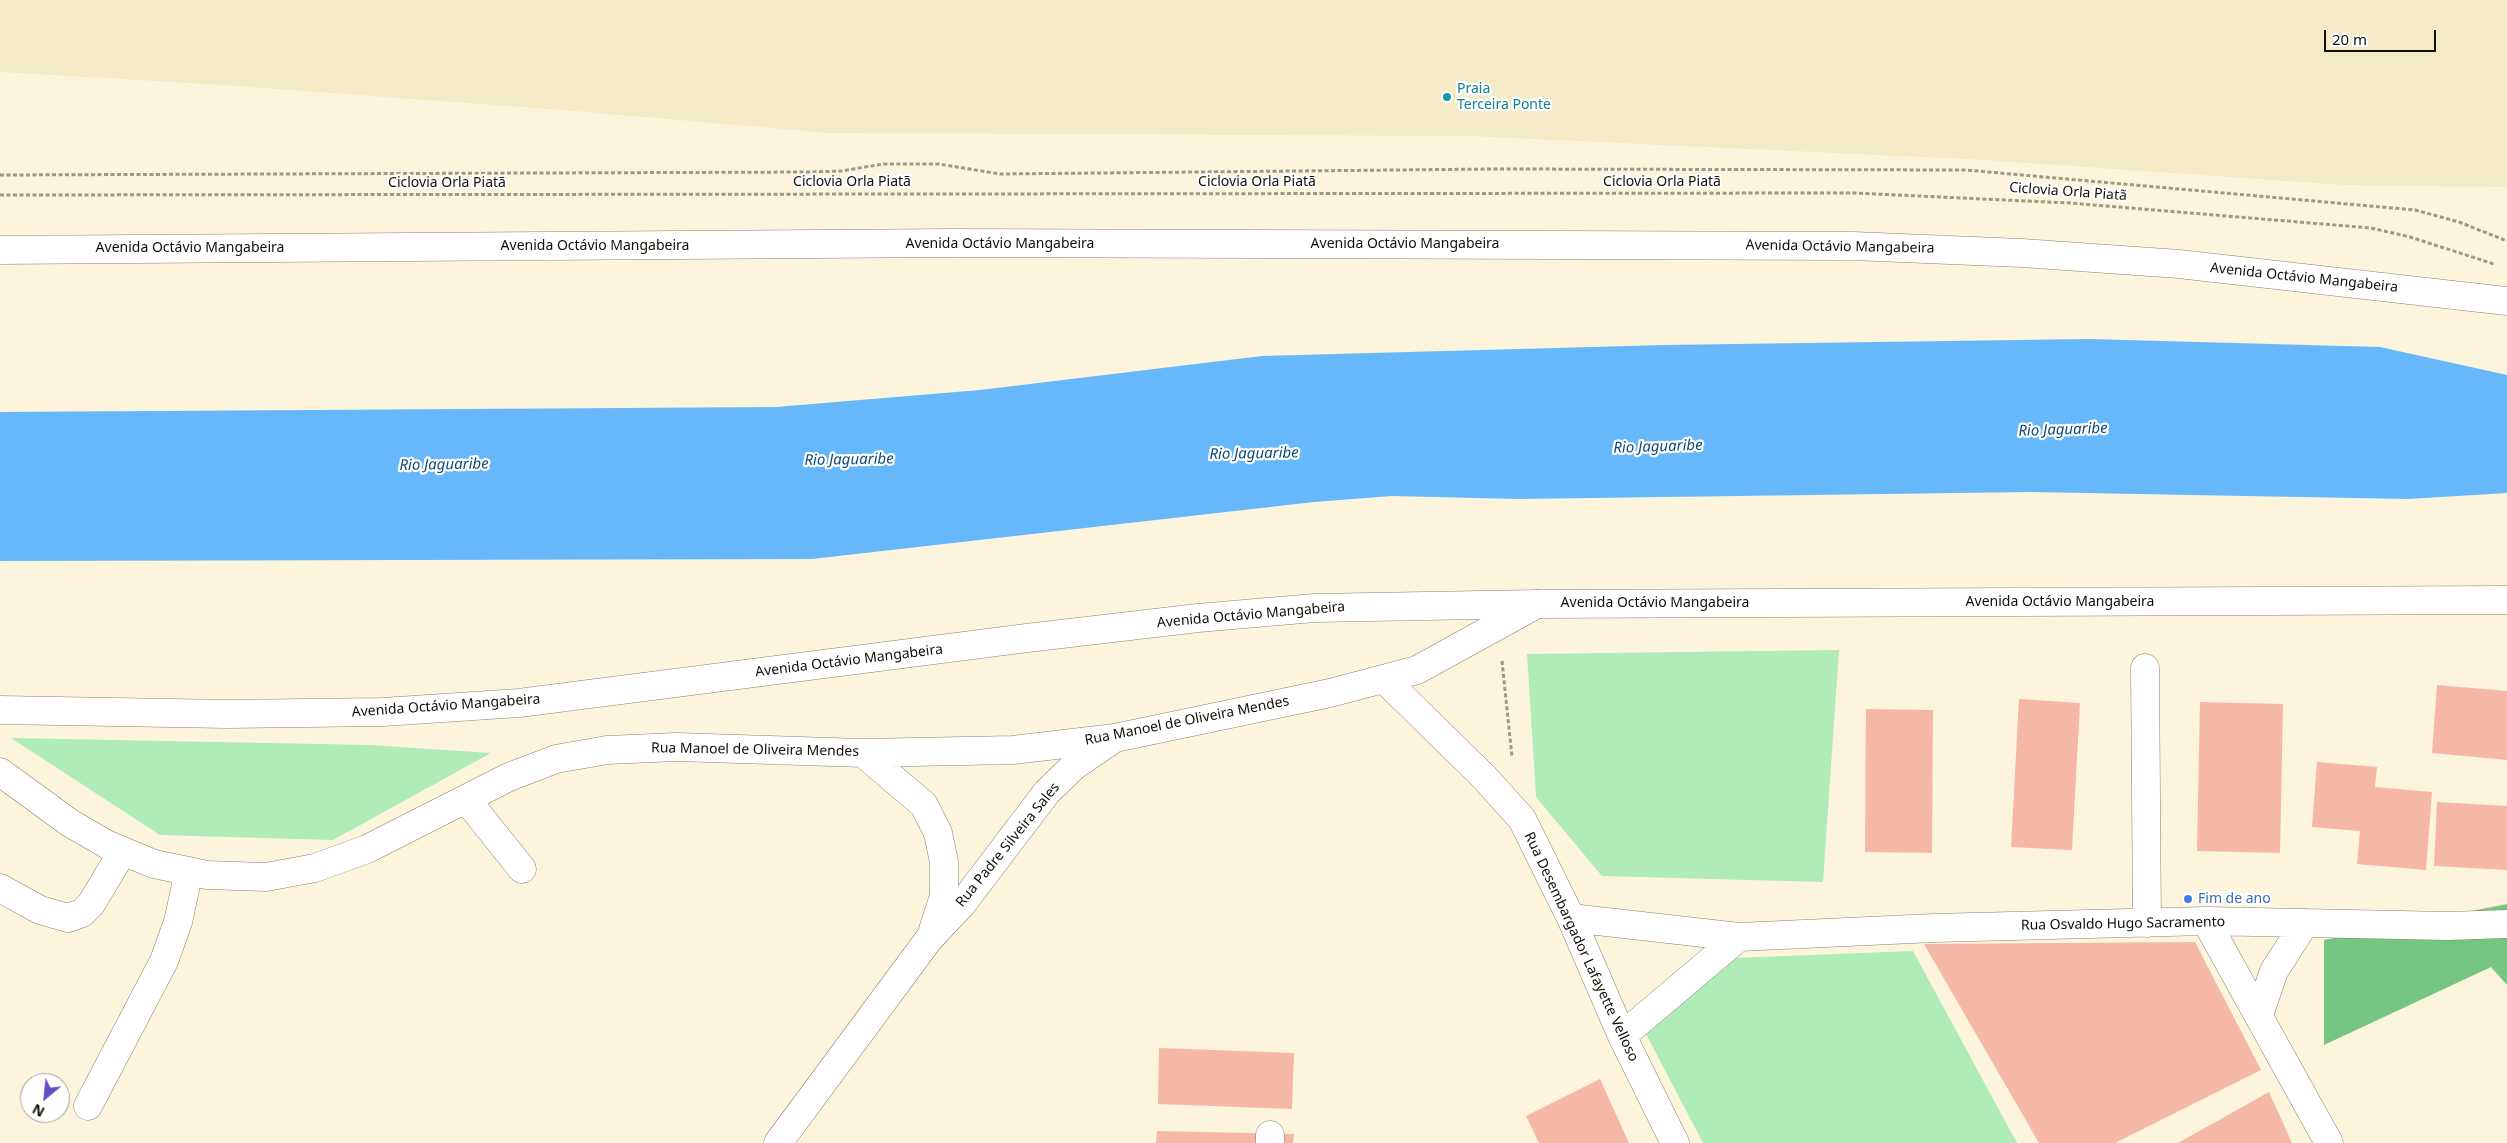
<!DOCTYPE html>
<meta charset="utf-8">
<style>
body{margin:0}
#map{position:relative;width:2507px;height:1143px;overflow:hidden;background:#fcf4dd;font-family:"Noto Sans",sans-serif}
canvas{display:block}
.north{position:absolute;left:20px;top:1073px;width:50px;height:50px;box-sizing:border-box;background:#fff;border:1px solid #a09f9c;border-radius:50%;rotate:208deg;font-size:14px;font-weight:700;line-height:20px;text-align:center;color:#120f07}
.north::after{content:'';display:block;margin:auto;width:18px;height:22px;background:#684cc5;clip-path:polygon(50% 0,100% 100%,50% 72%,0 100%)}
.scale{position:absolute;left:2324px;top:30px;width:112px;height:22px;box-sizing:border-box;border:2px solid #120f07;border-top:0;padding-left:6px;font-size:15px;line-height:18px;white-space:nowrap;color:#120f07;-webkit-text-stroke:4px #fff;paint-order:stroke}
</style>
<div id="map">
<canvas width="2507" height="1143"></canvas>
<div class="north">N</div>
<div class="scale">20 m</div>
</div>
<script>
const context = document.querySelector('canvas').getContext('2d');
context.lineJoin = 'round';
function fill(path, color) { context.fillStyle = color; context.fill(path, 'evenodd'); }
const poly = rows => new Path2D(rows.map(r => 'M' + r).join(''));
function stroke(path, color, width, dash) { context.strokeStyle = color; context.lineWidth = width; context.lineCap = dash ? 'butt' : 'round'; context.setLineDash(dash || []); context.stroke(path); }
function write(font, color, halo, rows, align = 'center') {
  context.font = font + ' "Noto Sans",sans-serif'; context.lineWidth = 4.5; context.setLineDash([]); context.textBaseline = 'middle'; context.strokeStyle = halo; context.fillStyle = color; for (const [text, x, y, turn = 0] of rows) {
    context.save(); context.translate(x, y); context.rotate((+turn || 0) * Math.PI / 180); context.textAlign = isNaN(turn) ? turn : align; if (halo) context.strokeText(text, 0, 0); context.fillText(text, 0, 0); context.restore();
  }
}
fill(poly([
 [1839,650,1823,882,1602,876,1536,797,1527,654],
 [11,738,369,745,491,753,333,840,160,835],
 [1913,951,2017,1143,1703,1143,1646,1034,1734,958]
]), '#b0ecb7');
fill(poly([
 [2507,904,2507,985,2491,967,2324,1045,2324,940]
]), '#74c681');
fill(poly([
 [0,0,2507,0,2507,187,2344,185,1986,160,1469,136,829,133,563,110,209,84,0,72]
]), '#f4eac5');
fill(poly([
 [2089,339,2380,347,2507,375,2507,493,2408,499,2030,492,1518,499,1392,496,1314,502,812,559,0,561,0,412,776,407,980,390,1262,356,1665,345]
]), '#66b8fb');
fill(poly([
 [2437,685,2507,691,2507,760,2432,753],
 [2019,699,2080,703,2072,850,2011,847],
 [2200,702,2283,704,2280,853,2197,851],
 [1866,709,1933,710,1932,853,1865,852],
 [2317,762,2377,767,2375,787,2432,792,2426,870,2357,864,2360,831,2312,827],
 [2437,802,2507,806,2507,870,2434,866],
 [2195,942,2261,1070,2115,1143,2039,1143,1924,944],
 [1159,1048,1294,1053,1292,1109,1158,1104],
 [1600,1079,1629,1143,1539,1143,1526,1116],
 [2269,1092,2292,1143,2178,1143],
 [1157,1131,1294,1134,1293,1143,1156,1143]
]), '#f5b8a6');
const minor = poly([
 [2145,668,2147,923],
 [1384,679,1484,777,1522,819,1571,918,1622,1036,1675,1143],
 [863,753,924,805,938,833,944,862,944,896,933,930],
 [0,772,70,823,108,845,154,864,207,875,266,877,315,868,367,849,509,777,556,759,607,750,676,747,863,753,1013,750,1115,738,1330,693,1417,670,1537,604],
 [466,799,522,869],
 [0,888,40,910,68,918,82,913,91,904,123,851],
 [1571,918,1739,937,1934,928,2206,921,2448,926,2507,924],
 [2206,921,2329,1143],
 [2259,1015,2274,971,2305,923],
 [1622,1036,1739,937],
 [88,1106,164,961,178,922,189,871],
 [778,1143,929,939,962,904,1047,792,1074,766,1112,740],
 [1270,1143,1270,1135]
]);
const major = poly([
 [0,250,954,243,1853,246,2022,253,2179,264,2507,301],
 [0,710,227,714,383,712,519,703,1027,638,1198,618,1314,608,1537,604,2507,600]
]);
stroke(minor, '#8a826d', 29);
stroke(major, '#8a826d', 29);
stroke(poly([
 [0,175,810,172,842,171,883,164,939,164,1000,174,1493,169,1966,170,2415,210,2459,222,2507,241],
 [0,195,1854,193,2070,203,2371,228,2410,237,2494,264],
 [1502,661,1512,757]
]), '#9d9786', 3, [4, 2.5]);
stroke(minor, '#fff', 28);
stroke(major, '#fff', 28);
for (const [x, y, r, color] of [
 [1447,97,5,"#0f9aa8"],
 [2188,899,5,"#3f7fe0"]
]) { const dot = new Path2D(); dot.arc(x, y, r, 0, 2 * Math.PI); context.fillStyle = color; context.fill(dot); stroke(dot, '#fff', 2); }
write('14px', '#0d838f', '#fff', [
 ["Praia",1457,89],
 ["Terceira Ponte",1457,105]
], 'left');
write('14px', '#120f07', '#fff', [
 ["Ciclovia Orla Piatã",852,182],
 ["Ciclovia Orla Piatã",1257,182],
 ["Ciclovia Orla Piatã",1662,182],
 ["Ciclovia Orla Piatã",447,183],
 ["Ciclovia Orla Piatã",2068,192,4],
 ["Avenida Octávio Mangabeira",1000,244],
 ["Avenida Octávio Mangabeira",1405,244],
 ["Avenida Octávio Mangabeira",595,246],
 ["Avenida Octávio Mangabeira",1840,247,1],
 ["Avenida Octávio Mangabeira",190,248],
 ["Avenida Octávio Mangabeira",2304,278,6],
 ["Avenida Octávio Mangabeira",2060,602],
 ["Avenida Octávio Mangabeira",1655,603],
 ["Avenida Octávio Mangabeira",1251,615,-5],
 ["Avenida Octávio Mangabeira",849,661,-7],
 ["Avenida Octávio Mangabeira",446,706,-4],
 ["Rua Manoel de Oliveira Mendes",1187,721,-11],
 ["Rua Manoel de Oliveira Mendes",755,750,1],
 ["Rua Padre Silveira Sales",1008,845,-51],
 ["Rua Osvaldo Hugo Sacramento",2123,924,-1],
 ["Rua Desembargador Lafayette Velloso",1581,947,65]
]);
write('14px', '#366cbe', '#fff', [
 ["Fim de ano",2198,899]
], 'left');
write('italic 15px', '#0d4b76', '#fff', [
 ["Rio Jaguaribe",2063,430,-2],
 ["Rio Jaguaribe",1658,447,-2],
 ["Rio Jaguaribe",1254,454,-1],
 ["Rio Jaguaribe",849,460,-1],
 ["Rio Jaguaribe",444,465,-1]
]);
</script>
